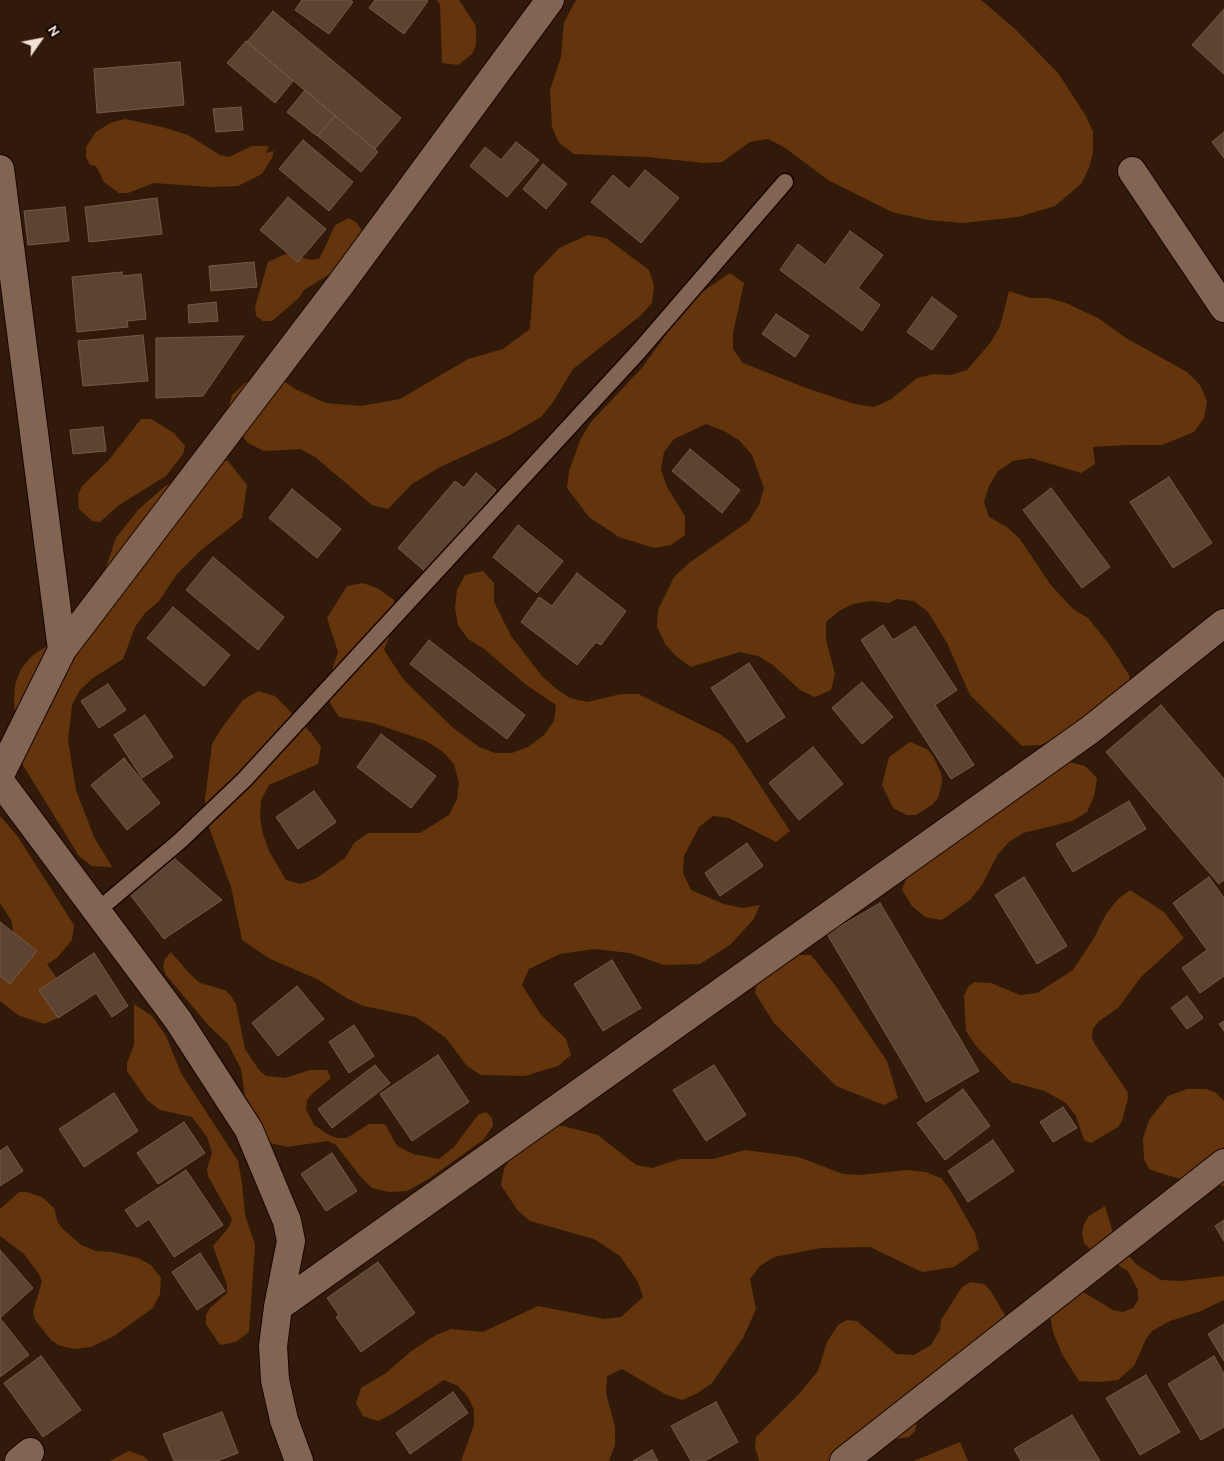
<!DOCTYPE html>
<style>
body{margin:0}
#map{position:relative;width:1224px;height:1461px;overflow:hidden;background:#311a09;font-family:Overpass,sans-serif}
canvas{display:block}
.north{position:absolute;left:15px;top:15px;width:50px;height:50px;-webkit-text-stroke:4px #120803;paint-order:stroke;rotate:57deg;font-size:14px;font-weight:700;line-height:20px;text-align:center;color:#f0e0d5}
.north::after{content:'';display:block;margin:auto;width:18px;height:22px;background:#f0e0d5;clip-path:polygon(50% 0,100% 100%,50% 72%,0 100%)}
</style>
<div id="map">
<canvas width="1224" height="1461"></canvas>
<div class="north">N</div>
</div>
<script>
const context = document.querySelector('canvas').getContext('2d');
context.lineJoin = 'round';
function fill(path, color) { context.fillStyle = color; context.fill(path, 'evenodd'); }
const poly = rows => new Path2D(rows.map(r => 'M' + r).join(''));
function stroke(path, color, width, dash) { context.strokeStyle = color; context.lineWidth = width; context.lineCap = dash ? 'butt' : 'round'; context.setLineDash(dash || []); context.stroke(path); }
fill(poly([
 [437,0,459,0,476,26,476,45,472,54,458,65,442,63,440,5],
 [576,0,981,0,1015,29,1058,73,1086,116,1093,132,1093,152,1089,168,1081,184,1055,206,1018,217,963,223,928,220,892,212,828,180,784,147,768,139,750,142,722,162,704,163,647,157,574,154,559,143,552,127,550,90,561,57,564,22],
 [125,119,162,127,188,135,220,155,229,157,252,146,269,146,266,153,274,151,272,158,262,174,238,186,210,187,154,183,128,193,119,193,104,182,96,166,90,165,86,157,86,147,96,132,110,123],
 [349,218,357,223,366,237,351,261,304,290,299,298,272,321,263,321,256,316,255,307,268,262,286,254,312,260,320,258,335,225],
 [588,235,606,238,649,270,654,285,652,303,640,316,573,369,553,402,541,417,508,436,440,467,412,484,388,509,372,505,315,457,300,449,264,451,248,443,235,427,227,413,232,395,245,383,262,376,281,379,295,389,326,403,361,406,400,399,468,359,503,349,530,329,534,275,559,248],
 [730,273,744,283,733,333,733,349,743,363,806,388,855,404,874,407,890,400,917,378,934,374,951,375,967,370,991,342,1000,326,1009,291,1030,298,1047,298,1066,303,1098,318,1126,338,1187,372,1200,385,1207,401,1204,418,1194,432,1162,445,1127,445,1093,447,1095,464,1081,473,1031,458,1013,461,998,471,989,486,984,502,989,517,1007,527,1020,539,1050,584,1073,609,1088,618,1109,644,1129,675,1131,691,1070,730,1041,745,1022,746,970,695,947,643,928,612,914,601,896,599,890,603,871,601,853,604,839,611,826,622,826,640,835,674,831,690,815,697,800,690,773,665,758,656,740,652,691,667,677,657,665,644,657,627,658,610,674,577,689,563,749,521,759,505,764,488,752,455,739,440,724,431,706,424,674,439,664,452,661,470,667,487,685,516,685,535,671,545,654,548,619,537,589,517,567,488,569,471,581,438,591,422,641,369,688,304,702,292],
 [141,419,151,419,174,433,185,446,183,454,166,476,119,505,100,522,92,521,79,509,78,495,82,486,108,461],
 [212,459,228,461,247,485,242,518,201,550,177,574,159,601,145,613,135,627,123,659,93,678,80,690,72,705,68,740,76,790,94,837,112,867,92,866,79,856,21,762,14,703,15,685,21,669,32,656,63,635,104,573,116,538,138,510,164,487],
 [483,571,494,583,494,602,511,636,541,675,555,688,570,698,587,702,621,694,638,694,720,734,733,744,790,831,776,842,729,818,713,816,699,827,684,856,683,873,691,890,724,904,742,908,760,905,753,920,730,945,700,964,664,965,630,953,594,949,560,954,529,969,522,985,541,1015,566,1039,571,1055,558,1066,525,1076,481,1075,467,1066,446,1038,416,1017,364,1006,348,999,317,979,270,959,242,940,231,887,206,819,205,800,212,744,221,729,243,700,258,691,275,696,311,733,321,747,318,764,269,785,261,800,260,817,263,834,269,851,286,880,301,884,317,878,345,858,354,843,368,833,420,833,449,815,457,799,459,782,454,764,442,751,426,741,373,723,339,717,330,703,327,685,338,652,327,618,347,586,363,583,379,589,394,600,396,619,384,650,403,679,452,727,479,747,495,753,512,753,528,747,544,735,554,721,556,705,525,684,483,648,468,639,458,625,455,608,457,590,465,575],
 [910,742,927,749,933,756,941,773,942,782,938,798,932,805,916,815,907,815,893,808,882,785,889,757],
 [1069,762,1085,766,1097,778,1094,796,1087,812,1072,821,1023,833,1009,842,998,854,982,885,970,900,942,920,925,917,912,906,902,890,908,873,1036,782,1052,775],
 [0,816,18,837,74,925,72,940,57,958,47,964,61,984,58,1018,44,1024,18,1015,0,1001,0,966,10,945,13,929,11,920,0,903],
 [1130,890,1164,912,1184,938,1141,977,1118,1008,1098,1022,1093,1029,1092,1036,1094,1043,1127,1091,1128,1098,1122,1121,1118,1127,1091,1143,1084,1140,1076,1116,1066,1103,1045,1091,1011,1082,976,1046,966,1031,964,996,968,987,974,982,991,983,1020,995,1037,993,1073,970,1094,938,1106,914,1118,899],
 [171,952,188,972,200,983,225,990,231,996,236,1004,245,1049,259,1070,266,1076,285,1078,310,1070,327,1070,331,1078,312,1094,307,1100,306,1109,314,1125,329,1135,337,1138,347,1138,369,1124,385,1124,397,1146,413,1154,439,1159,454,1147,478,1115,486,1112,492,1118,493,1126,483,1140,430,1178,407,1191,389,1192,372,1188,359,1175,336,1145,328,1141,287,1147,270,1143,263,1136,246,1104,241,1069,228,1044,208,1025,166,975,163,967,165,959],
 [792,955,811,955,835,985,887,1061,898,1098,884,1105,836,1086,774,1023,755,993,759,970],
 [134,1004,152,1016,166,1036,181,1073,238,1161,242,1183,245,1215,255,1245,249,1332,236,1342,220,1345,206,1324,206,1315,210,1308,227,1293,227,1285,213,1246,229,1227,232,1219,208,1176,207,1169,212,1153,207,1137,192,1117,160,1110,147,1100,127,1071,127,1063,134,1045],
 [1187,1089,1206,1089,1215,1092,1224,1101,1224,1186,1188,1181,1160,1173,1149,1169,1144,1159,1143,1139,1149,1120,1168,1096],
 [548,1125,563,1126,598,1135,636,1165,652,1168,680,1159,713,1159,745,1150,798,1157,843,1174,860,1175,907,1170,925,1172,941,1178,951,1191,975,1233,979,1249,954,1267,922,1272,870,1247,821,1248,774,1257,760,1266,750,1279,756,1309,743,1338,712,1383,698,1393,682,1400,665,1394,622,1369,607,1376,606,1393,615,1427,615,1445,609,1461,461,1461,474,1425,474,1410,468,1397,458,1386,444,1380,392,1414,378,1421,363,1416,356,1403,361,1388,386,1373,410,1352,436,1335,451,1329,483,1332,538,1306,604,1319,621,1317,643,1297,638,1282,620,1256,594,1239,530,1221,518,1211,501,1185,504,1169,520,1141],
 [19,1192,27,1192,42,1197,54,1208,58,1223,63,1229,81,1245,96,1251,112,1252,138,1258,151,1265,161,1278,160,1294,153,1308,114,1336,91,1347,74,1349,58,1345,51,1340,35,1320,33,1312,42,1281,39,1274,24,1254,0,1236,0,1209],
 [1105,1206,1113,1233,1124,1251,1137,1265,1161,1280,1181,1281,1224,1276,1224,1300,1201,1311,1170,1321,1152,1331,1146,1339,1134,1366,1118,1380,1099,1382,1079,1381,1062,1354,1053,1332,1049,1310,1078,1289,1113,1310,1123,1312,1133,1308,1138,1300,1138,1290,1128,1271,1091,1250,1084,1243,1082,1233,1084,1224,1089,1216],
 [970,1282,984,1284,990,1290,1005,1315,1008,1326,919,1413,915,1431,909,1437,890,1440,847,1461,759,1461,755,1447,756,1437,799,1394,818,1371,827,1342,838,1325,847,1320,857,1321,896,1354,914,1355,931,1345,940,1330,941,1320,962,1287],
 [960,1442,968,1461,914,1461],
 [129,1451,143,1456,149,1461,110,1461]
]), '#64350c');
const building = poly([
 [302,0,350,0,353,2,329,34,295,10,302,0],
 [375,0,426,0,428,1,404,34,369,8,375,0],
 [1224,9,1224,74,1192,45,1224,9],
 [273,11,401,118,375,149,247,42,273,11],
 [246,41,293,81,275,103,227,63,246,41],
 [180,62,184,105,97,113,94,69,180,62],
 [305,90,335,116,317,136,287,112,305,90],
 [241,107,243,130,216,132,213,109,241,107],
 [335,116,378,152,361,172,318,136,335,116],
 [1224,132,1224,158,1212,142,1224,132],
 [303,140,353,182,329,211,279,169,303,140],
 [516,142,539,160,507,197,470,166,485,147,501,160,516,142],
 [543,164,567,184,546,209,523,189,543,164],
 [645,170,679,198,641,243,591,202,613,175,629,189,645,170],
 [288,197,326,229,298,262,260,230,288,197],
 [157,198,162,234,89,242,85,207,157,198],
 [65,207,69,241,28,245,24,211,65,207],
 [850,231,883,255,858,288,880,305,862,331,780,270,798,244,825,265,850,231],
 [254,262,257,287,211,291,209,266,254,262],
 [122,272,122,276,141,274,146,319,127,321,128,327,77,332,72,277,122,272],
 [932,297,957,316,932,350,907,332,932,297],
 [216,302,218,321,189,323,188,305,216,302],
 [776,314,809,336,795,357,762,334,776,314],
 [143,335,148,381,83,386,78,341,143,335],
 [244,336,203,396,156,398,156,338,244,336],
 [103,427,106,451,73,454,70,430,103,427],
 [690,449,740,490,722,513,672,471,690,449],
 [476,473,496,490,427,573,398,548,455,481,464,488,476,473],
 [1169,477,1212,543,1173,568,1130,502,1169,477],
 [1051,488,1110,567,1082,588,1023,510,1051,488],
 [292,489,341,529,317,558,269,518,292,489],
 [518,525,563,561,537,593,493,557,518,525],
 [213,557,284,617,258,650,186,590,213,557],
 [577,573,626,611,601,645,596,642,577,665,521,622,539,597,552,606,577,573],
 [173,607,230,655,204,686,147,638,173,607],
 [883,625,893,640,915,626,957,690,935,705,974,765,951,779,861,640,883,625],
 [429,640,525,715,507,739,410,664,429,640],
 [749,663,785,717,747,742,711,688,749,663],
 [862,682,893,717,862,744,832,708,862,682],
 [108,684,126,710,99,728,81,701,108,684],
 [1161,705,1224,779,1224,880,1219,884,1106,752,1161,705],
 [145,715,173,757,142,778,114,735,145,715],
 [381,734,436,776,411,808,357,767,381,734],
 [813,747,843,784,799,820,769,783,813,747],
 [124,758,160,803,127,830,91,785,124,758],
 [314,791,336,822,298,849,276,817,314,791],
 [1129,801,1146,829,1073,872,1056,844,1129,801],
 [747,843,763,866,720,896,705,873,747,843],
 [175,859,222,900,164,939,129,893,175,859],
 [1024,877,1067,946,1037,964,995,895,1024,877],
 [1209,877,1224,898,1224,976,1200,993,1182,968,1207,950,1173,903,1209,877],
 [880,903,979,1071,926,1102,827,934,880,903],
 [0,922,37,951,10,984,0,976,0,922],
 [94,953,128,1006,112,1017,96,993,58,1018,39,990,94,953],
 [612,960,641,1008,603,1031,574,984,612,960],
 [297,986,324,1019,278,1056,252,1023,297,986],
 [1187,996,1203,1018,1187,1029,1171,1008,1187,996],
 [1224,1021,1224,1031,1219,1024,1224,1021],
 [354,1025,374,1056,349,1073,329,1042,354,1025],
 [438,1055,469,1102,412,1141,380,1094,438,1055],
 [375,1065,390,1083,332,1128,318,1109,375,1065],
 [714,1065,746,1115,706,1141,673,1090,714,1065],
 [963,1089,990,1126,945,1160,917,1123,963,1089],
 [114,1093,138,1131,84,1167,59,1129,114,1093],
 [1063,1107,1077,1128,1053,1142,1040,1122,1063,1107],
 [184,1122,205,1153,158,1184,137,1153,184,1122],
 [993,1140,1014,1171,968,1202,948,1171,993,1140],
 [7,1146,23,1171,0,1186,0,1151,7,1146],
 [332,1153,357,1191,326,1211,301,1174,332,1153],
 [186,1170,223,1225,174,1257,149,1219,137,1227,125,1210,186,1170],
 [1224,1220,1224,1241,1215,1226,1224,1220],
 [0,1250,33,1288,0,1318,0,1250],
 [200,1253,225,1291,197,1310,172,1272,200,1253],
 [378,1262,415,1313,361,1352,336,1317,339,1315,327,1298,378,1262],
 [0,1318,29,1355,0,1377,0,1318],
 [1224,1324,1224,1361,1208,1334,1224,1324],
 [41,1356,81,1410,43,1437,4,1383,41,1356],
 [1214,1356,1224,1374,1224,1427,1201,1440,1168,1384,1214,1356],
 [1146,1375,1180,1432,1140,1455,1106,1398,1146,1375],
 [453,1392,468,1413,410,1454,396,1433,453,1392],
 [716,1402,738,1442,705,1461,691,1461,671,1426,716,1402],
 [222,1412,238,1453,217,1461,174,1461,163,1434,222,1412],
 [1072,1415,1100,1461,1021,1461,1014,1449,1072,1415],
 [652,1450,658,1461,633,1461,652,1450]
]);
fill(building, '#5d4331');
stroke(building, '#755a47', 1);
const service = poly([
 [97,911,180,841,244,780,639,351,785,182]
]);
const minor = poly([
 [0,169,62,650],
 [1132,171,1224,308],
 [0,775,62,650,340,285,550,0],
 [0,781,178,1020,249,1130,287,1221,291,1241,278,1307,273,1346,275,1380,284,1420,299,1461],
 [278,1307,1090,730,1224,623],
 [19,1461,30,1452],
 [844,1461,1224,1163]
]);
stroke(service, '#180500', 19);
stroke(minor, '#180500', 30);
stroke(service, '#816552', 16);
stroke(minor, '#816552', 28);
</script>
